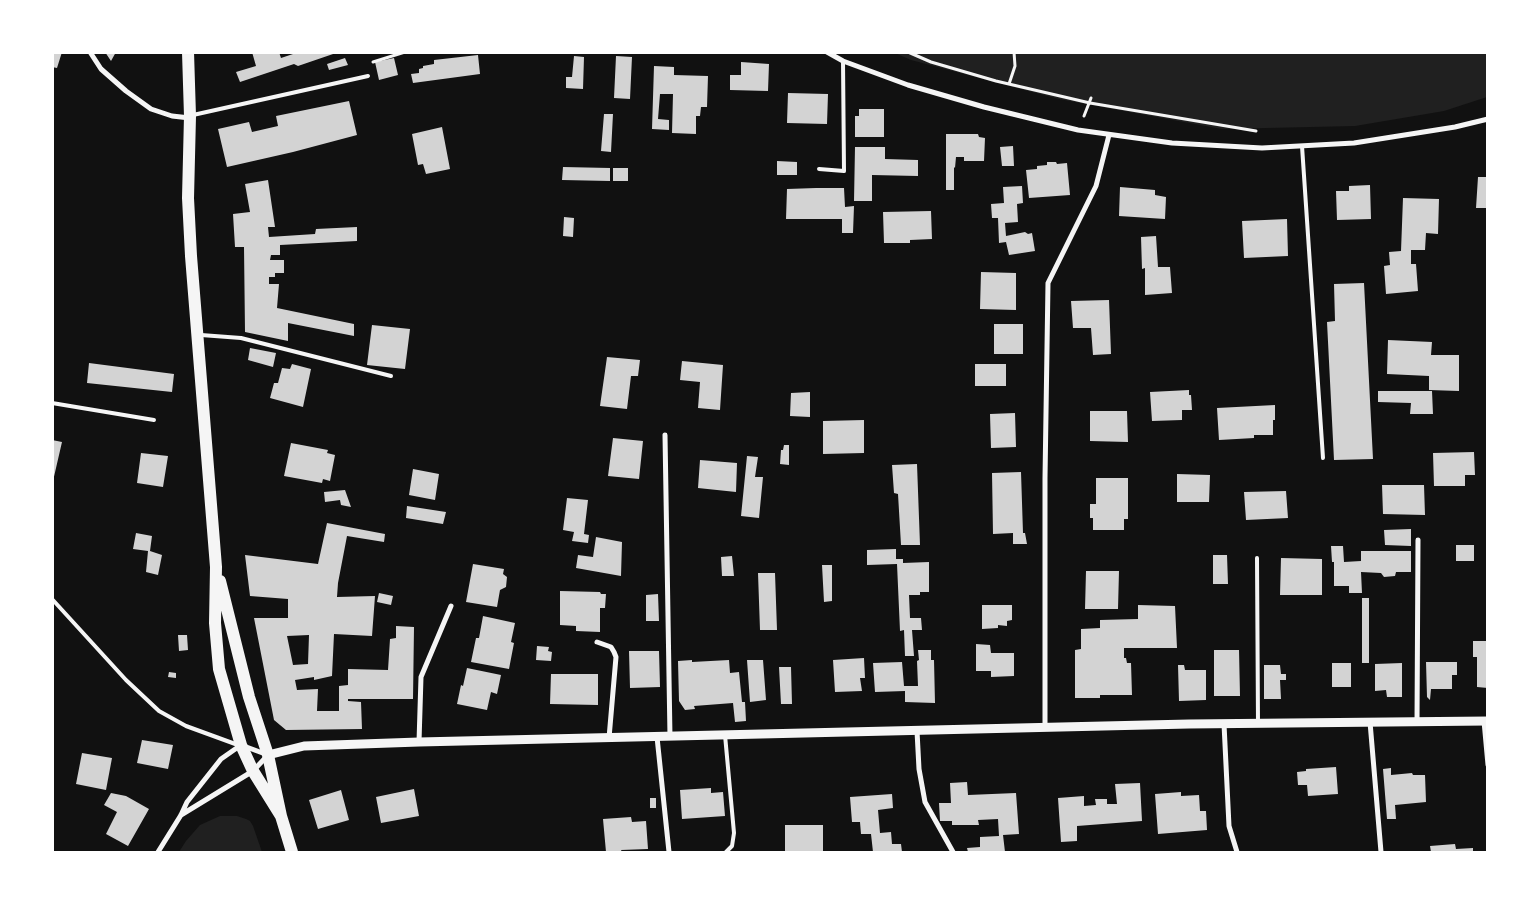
<!DOCTYPE html>
<style>
body{margin:0}
#map{position:relative;width:1540px;height:905px;overflow:hidden;background:#111;font-family:"Zilla Slab",serif}
canvas{display:block}
.frame{position:absolute;inset:0;border:54px solid #fff;pointer-events:none}
</style>
<div id="map">
<canvas width="1540" height="905"></canvas>
<div class="frame"></div>
</div>
<script>
const context = document.querySelector('canvas').getContext('2d');
context.lineJoin = 'round';
function fill(path, color) { context.fillStyle = color; context.fill(path, 'evenodd'); }
const poly = rows => new Path2D(rows.map(r => 'M' + r).join(''));
function stroke(path, color, width, dash) { context.strokeStyle = color; context.lineWidth = width; context.lineCap = dash ? 'butt' : 'round'; context.setLineDash(dash || []); context.stroke(path); }
fill(poly([
 [895,53,1487,53,1487,97,1444,111,1355,126,1222,129,1059,99,911,60],
 [220,816,237,816,246,819,250,821,253,826,262,852,179,852,186,841,200,825]
]), '#202020');
fill(poly([
 [52,52,62,52,57,68,52,67],
 [105,52,116,52,111,61],
 [252,52,279,52,281,58,293,54,293,52,336,53,298,66,294,64,240,82,236,72,256,66],
 [478,55,480,74,413,83,411,74,419,73,419,69,423,68,423,66,434,64,434,60],
 [574,56,584,57,583,89,566,88,566,77,572,77],
 [616,56,632,57,630,99,614,98],
 [345,58,348,65,329,70,327,64],
 [394,58,398,75,379,80,375,62],
 [741,62,769,64,768,91,730,90,730,75,741,75],
 [654,66,674,67,674,75,708,76,707,107,701,107,700,116,696,116,696,134,672,133,673,94,660,94,658,119,669,120,669,130,652,129],
 [788,93,828,94,827,124,787,123],
 [349,101,357,135,293,152,227,167,218,129,249,122,252,132,278,126,276,116],
 [859,109,884,109,884,137,855,137,855,116,859,116],
 [604,114,613,114,611,152,601,151],
 [442,127,450,169,426,174,423,164,418,165,412,134],
 [946,134,978,134,979,137,985,138,984,161,964,161,964,157,956,157,955,168,954,167,954,190,946,190],
 [1013,146,1014,166,1002,166,1000,147],
 [855,147,885,147,885,159,918,160,918,176,872,175,872,201,854,201],
 [777,161,797,162,797,175,777,175],
 [1047,162,1056,162,1057,164,1067,163,1070,195,1029,198,1026,170,1037,169,1037,166,1047,165],
 [563,167,610,168,610,181,562,180],
 [613,168,628,168,628,181,613,181],
 [1478,177,1488,177,1488,208,1476,208],
 [268,180,275,227,268,227,269,237,315,234,316,229,357,227,357,241,280,245,280,255,271,255,270,260,284,260,284,273,275,273,275,277,269,277,269,284,279,284,277,308,354,324,354,336,288,323,288,341,245,332,244,247,235,247,233,214,250,212,245,184],
 [1370,185,1371,219,1337,220,1336,191,1349,191,1349,186],
 [1022,186,1023,203,1017,204,1018,222,1005,223,1006,236,1025,232,1028,234,1032,233,1035,251,1009,255,1006,242,999,243,998,218,992,218,991,204,1004,203,1003,187],
 [1120,187,1155,190,1155,195,1166,197,1165,219,1119,216],
 [816,188,844,188,845,207,854,206,853,233,842,233,842,219,786,219,787,189],
 [1403,198,1439,199,1438,234,1426,233,1425,250,1411,250,1411,264,1416,264,1418,291,1386,294,1384,266,1390,265,1389,252,1401,251],
 [931,211,932,239,910,240,910,243,884,243,883,212],
 [564,217,574,218,573,237,563,236],
 [1287,219,1288,256,1244,258,1242,221],
 [1156,236,1158,267,1170,267,1172,293,1145,295,1145,268,1142,269,1141,237],
 [981,272,1016,273,1016,310,980,309],
 [1364,283,1373,459,1334,460,1327,322,1335,321,1334,284],
 [1109,300,1111,354,1093,355,1091,328,1073,328,1071,301],
 [994,324,1023,324,1023,354,994,354],
 [372,325,410,329,405,369,367,365],
 [1388,340,1432,342,1431,355,1459,355,1459,391,1429,390,1429,376,1387,374],
 [250,348,276,353,273,367,248,360],
 [607,357,640,360,638,376,631,376,627,409,600,406],
 [682,361,723,365,720,410,698,408,700,382,680,380],
 [89,363,174,374,172,392,87,383],
 [292,364,311,369,303,407,270,398,274,383,278,383,282,368,290,369],
 [975,364,1006,364,1006,386,975,386],
 [1189,390,1189,395,1191,395,1192,410,1182,410,1182,420,1152,421,1150,392],
 [1378,391,1432,391,1433,414,1410,414,1411,403,1378,402],
 [810,392,810,417,790,416,791,393],
 [1275,405,1275,420,1273,420,1273,435,1254,435,1254,438,1219,440,1217,408],
 [1090,411,1127,411,1128,442,1090,441],
 [1015,413,1016,447,991,448,990,414],
 [864,420,864,453,823,454,823,421],
 [613,438,643,441,639,479,608,476],
 [52,440,62,442,53,481,52,481],
 [291,443,328,450,327,453,335,455,330,481,323,479,322,483,284,476],
 [784,445,789,445,789,465,780,464,781,450,783,450],
 [1474,452,1475,475,1465,475,1465,486,1434,486,1433,453],
 [141,453,168,456,163,487,137,483],
 [747,456,758,457,755,477,763,477,759,518,741,516],
 [700,460,737,463,736,492,698,488],
 [917,464,920,545,901,545,898,494,894,493,892,465],
 [413,469,439,474,435,500,409,495],
 [1021,472,1023,533,1025,533,1027,544,1013,544,1013,533,993,534,992,473],
 [1177,474,1210,475,1209,502,1177,502],
 [1096,478,1128,478,1128,519,1124,519,1124,530,1093,530,1093,518,1090,518,1090,504,1096,504],
 [1382,485,1424,485,1425,515,1383,514],
 [345,490,351,507,341,505,340,500,325,502,324,492],
 [1286,491,1288,518,1246,520,1244,492],
 [567,498,588,500,584,534,589,535,588,543,572,541,574,532,563,530],
 [407,506,446,512,443,524,406,518],
 [327,523,385,534,384,542,347,536,338,583,337,597,375,596,372,636,334,634,332,676,314,680,314,677,295,680,297,690,318,689,317,711,339,711,339,686,348,685,348,669,388,670,390,639,396,638,396,626,414,627,413,699,348,699,348,701,361,702,362,729,286,730,274,720,254,618,288,618,288,599,250,596,245,555,318,564],
 [309,635,308,664,293,665,287,636],
 [1411,529,1411,546,1385,545,1384,530],
 [136,533,152,536,150,551,162,555,158,575,146,572,148,551,133,549],
 [596,537,622,542,621,576,576,568,578,555,593,557],
 [1456,545,1474,545,1474,561,1456,561],
 [1331,546,1343,546,1344,562,1361,561,1361,551,1411,551,1411,572,1396,572,1395,576,1384,577,1381,573,1361,572,1362,593,1349,593,1349,586,1334,586,1334,562,1332,562],
 [896,549,896,559,903,559,903,563,929,562,929,592,920,592,920,595,909,595,910,618,921,618,922,630,912,630,914,656,905,656,904,630,900,631,897,564,867,565,867,550],
 [1213,555,1227,555,1228,584,1213,584],
 [732,556,734,576,722,576,721,557],
 [1281,558,1322,559,1322,595,1280,595],
 [473,564,504,569,503,574,507,577,506,587,500,590,497,607,466,602],
 [822,565,832,565,832,601,824,602],
 [1086,571,1119,571,1118,609,1085,609],
 [758,573,775,573,777,630,760,630],
 [560,591,600,592,601,594,606,594,605,608,600,608,600,632,576,631,576,626,560,625],
 [379,593,393,596,391,605,377,602],
 [658,594,659,621,646,621,646,595],
 [1362,598,1369,598,1369,663,1362,663],
 [982,605,1012,605,1012,620,1007,621,1007,626,998,625,998,628,982,629],
 [1138,605,1175,606,1177,648,1124,648,1124,658,1126,658,1127,663,1131,663,1132,695,1100,695,1100,698,1075,698,1075,650,1081,649,1081,629,1100,628,1100,620,1138,619],
 [483,616,515,623,511,642,514,643,509,669,471,662,476,638,479,638],
 [178,635,187,635,188,650,179,651],
 [1473,641,1488,641,1488,688,1477,687,1477,657,1473,657],
 [976,644,990,645,991,653,1014,653,1014,676,991,677,991,671,976,671],
 [537,646,549,647,548,651,552,652,551,661,536,660],
 [918,650,931,650,931,660,934,660,935,703,905,702,905,691,875,692,873,663,902,662,904,686,918,686,917,661,919,660],
 [1214,650,1239,650,1240,696,1214,696],
 [629,651,659,651,660,687,630,688],
 [864,658,865,678,860,678,862,691,835,692,833,660],
 [692,660,692,662,729,660,730,673,739,672,742,702,745,702,746,721,735,722,733,703,694,706,695,709,685,710,679,701,678,661],
 [747,660,763,660,766,700,750,702],
 [1426,662,1457,662,1457,675,1452,675,1452,689,1431,689,1430,700,1427,697],
 [1332,663,1351,663,1351,687,1332,687],
 [1402,663,1402,697,1387,697,1386,690,1375,691,1375,664],
 [1178,665,1184,665,1185,670,1206,670,1206,700,1179,701],
 [1264,665,1280,665,1281,674,1286,674,1286,680,1280,680,1281,699,1264,699],
 [779,667,791,667,792,704,781,704],
 [467,668,501,675,497,694,491,692,487,710,457,704,461,685,463,686],
 [169,672,176,673,176,678,168,677],
 [551,674,598,674,598,705,550,704],
 [142,740,173,745,168,769,137,763],
 [82,753,112,758,106,790,76,784],
 [1336,767,1338,794,1308,796,1307,785,1298,785,1297,772,1306,771,1306,769],
 [1391,768,1391,775,1412,773,1413,775,1425,775,1426,802,1395,805,1396,819,1387,819,1383,769],
 [967,782,968,795,1016,793,1019,834,1003,835,1005,852,968,852,967,848,980,847,980,837,999,836,998,819,978,820,979,825,952,825,952,821,940,821,939,803,951,803,950,783],
 [1140,783,1142,821,1077,826,1077,841,1061,842,1058,798,1084,796,1084,806,1096,805,1095,799,1107,799,1107,804,1117,804,1115,784],
 [711,788,711,793,723,792,725,816,682,819,680,790],
 [414,789,419,816,381,823,376,797],
 [341,790,349,820,318,829,309,800],
 [1181,792,1181,796,1199,795,1200,811,1206,811,1207,830,1158,834,1155,794],
 [111,793,126,796,149,809,128,846,106,834,117,812,104,805],
 [892,794,893,808,878,810,880,833,891,832,892,844,901,844,902,852,873,852,871,834,861,834,860,822,852,822,850,797],
 [650,798,656,798,656,808,650,808],
 [631,817,632,822,646,821,648,849,621,850,622,852,606,852,603,819],
 [785,825,823,825,823,852,785,852],
 [1455,844,1456,849,1473,848,1473,852,1431,852,1430,846]
]), '#d3d3d3');
stroke(poly([
 [908,52,931,62,996,81,1090,103,1256,131],
 [373,62,405,52],
 [1009,84,1015,66,1014,52],
 [1084,116,1091,98]
]), '#f5f5f5', 3);
stroke(poly([
 [193,115,368,76],
 [1302,146,1323,458],
 [819,169,844,171,843,61],
 [201,335,241,338,391,376],
 [52,403,154,420],
 [1257,558,1258,724],
 [52,599,126,680,159,711,186,726,238,745],
 [725,735,734,833,732,846,726,852]
]), '#f5f5f5', 4);
stroke(poly([
 [90,52,101,69,126,91,151,109,172,116,190,118],
 [827,52,843,61,908,85,984,107,1078,130,1172,143,1262,148,1354,143,1455,127,1488,119],
 [665,435,670,737],
 [597,642,611,647,614,652,616,657,609,738],
 [1484,721,1488,765],
 [1370,722,1381,852],
 [1417,722,1418,540],
 [1224,724,1229,826,1237,852],
 [1045,728,1045,478,1048,283,1096,186,1109,135],
 [917,731,919,769,925,802,953,852],
 [657,737,669,852],
 [419,742,421,677,451,606],
 [158,852,181,815,187,802,221,759,241,745,268,755,253,771,181,815]
]), '#f5f5f5', 5);
stroke(poly([
 [268,755,304,746,419,742,1189,724,1488,721]
]), '#f5f5f5', 9);
stroke(poly([
 [188,52,190,116,188,198,191,256,216,567,215,623,219,669,241,745,253,771,281,816],
 [220,581,249,697,268,755,281,816,292,852]
]), '#f5f5f5', 12);
</script>
